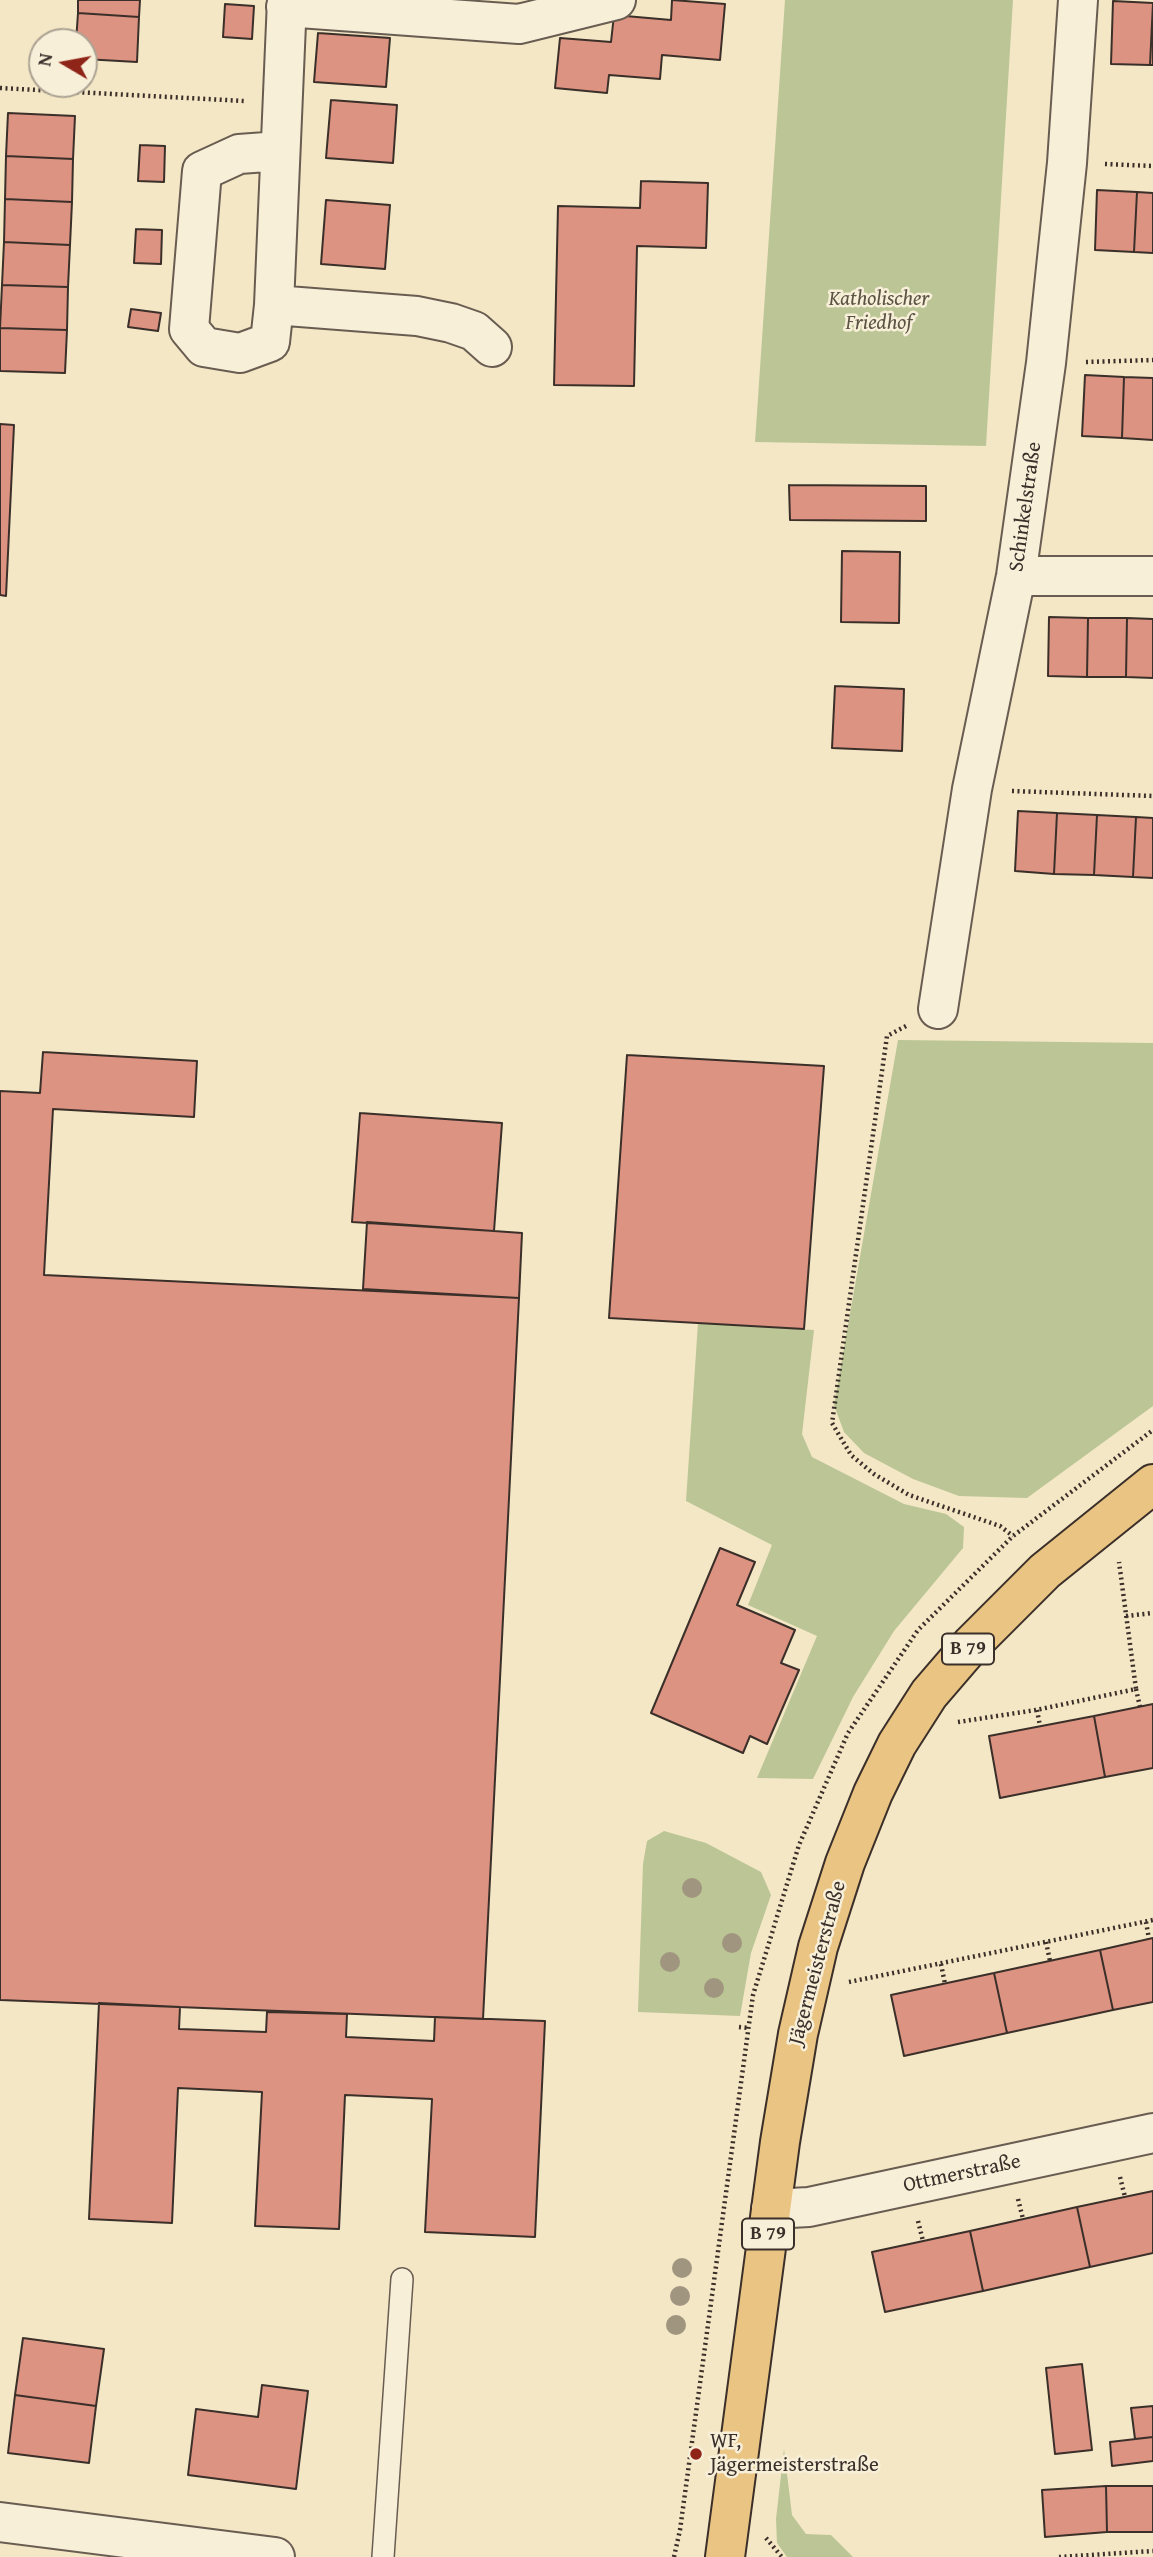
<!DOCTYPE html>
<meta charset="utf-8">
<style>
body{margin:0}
#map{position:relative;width:1153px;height:2557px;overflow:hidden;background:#f4e7c5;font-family:"Gentium Book Plus",serif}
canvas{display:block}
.north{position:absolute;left:28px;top:28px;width:70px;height:70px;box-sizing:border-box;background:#f8efd9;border:2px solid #aca293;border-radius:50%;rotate:280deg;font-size:19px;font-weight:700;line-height:28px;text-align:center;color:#3b2f2a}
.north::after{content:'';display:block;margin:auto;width:24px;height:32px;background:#8f2418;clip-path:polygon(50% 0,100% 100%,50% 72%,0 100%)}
</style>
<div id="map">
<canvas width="1153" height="2557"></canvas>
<div class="north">N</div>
</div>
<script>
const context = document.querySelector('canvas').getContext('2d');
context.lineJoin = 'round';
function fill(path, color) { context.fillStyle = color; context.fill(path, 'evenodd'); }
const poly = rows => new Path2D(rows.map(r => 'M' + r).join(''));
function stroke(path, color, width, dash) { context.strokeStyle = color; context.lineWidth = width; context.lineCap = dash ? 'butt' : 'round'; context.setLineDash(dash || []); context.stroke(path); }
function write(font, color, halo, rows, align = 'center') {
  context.font = font + ' "Gentium Book Plus",serif'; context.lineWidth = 5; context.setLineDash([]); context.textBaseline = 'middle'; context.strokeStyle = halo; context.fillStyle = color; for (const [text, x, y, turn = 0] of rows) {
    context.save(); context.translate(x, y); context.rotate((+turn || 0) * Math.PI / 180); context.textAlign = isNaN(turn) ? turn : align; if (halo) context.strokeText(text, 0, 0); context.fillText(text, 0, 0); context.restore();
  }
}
fill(poly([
 [785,0,1013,0,986,446,755,442],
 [898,1040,1153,1043,1153,1406,1027,1498,959,1496,913,1479,864,1453,844,1432,834,1405],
 [698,1323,814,1330,802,1434,812,1457,904,1504,946,1514,964,1527,963,1548,894,1631,853,1697,813,1779,757,1778,817,1636,748,1605,772,1545,686,1501],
 [664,1831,706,1843,761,1872,771,1895,751,1953,740,2016,638,2012,643,1864,647,1841],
 [784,2449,792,2515,806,2534,831,2535,853,2557,787,2557,777,2543,776,2519]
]), '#bbc595');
const building = poly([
 [78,0,140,0,139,17,78,13,78,0],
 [672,0,725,4,720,60,662,55,660,79,609,75,607,93,555,88,560,38,611,42,614,15,671,20,672,0],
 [1113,1,1153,3,1150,65,1111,64,1113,1],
 [225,4,254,6,252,39,223,37,225,4],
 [1153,6,1153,65,1150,65,1153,6],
 [78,13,139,17,137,62,84,59,84,42,76,42,78,13],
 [318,33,390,38,386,87,314,82,318,33],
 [331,100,397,105,393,163,326,158,331,100],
 [8,113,75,116,73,159,6,156,8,113],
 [140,145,165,146,164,182,138,181,140,145],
 [6,156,73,159,72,202,5,199,6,156],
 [641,181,708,183,706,248,637,246,634,386,554,385,558,206,640,208,641,181],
 [1097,190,1137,192,1134,252,1095,250,1097,190],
 [1137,192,1153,193,1153,253,1134,252,1137,192],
 [5,199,72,202,70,245,4,242,5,199],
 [326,200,390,205,385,269,321,264,326,200],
 [136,229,162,230,161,264,134,263,136,229],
 [4,242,70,245,68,287,2,285,4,242],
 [2,285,68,287,67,330,0,328,2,285],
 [131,309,161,313,158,331,128,327,131,309],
 [0,328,67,330,65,373,0,371,0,328],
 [1085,375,1124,377,1122,438,1082,436,1085,375],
 [1124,377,1153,378,1153,440,1122,438,1124,377],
 [0,424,14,425,6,596,0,595,0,424],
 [789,485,926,486,926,521,790,520,789,485],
 [842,551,900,552,899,623,841,622,842,551],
 [1049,617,1088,618,1087,677,1048,676,1049,617],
 [1088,618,1127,618,1126,677,1087,677,1088,618],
 [1127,618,1153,619,1153,678,1126,677,1127,618],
 [835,686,904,689,902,751,832,748,835,686],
 [1018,811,1057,813,1054,874,1015,871,1018,811],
 [1057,813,1097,815,1094,875,1054,874,1057,813],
 [1097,815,1136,817,1133,877,1094,875,1097,815],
 [1136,817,1153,818,1153,878,1133,877,1136,817],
 [43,1052,197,1061,194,1117,53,1109,44,1275,519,1298,483,2019,0,2000,0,1091,40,1093,43,1052],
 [627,1055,824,1066,804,1329,609,1318,627,1055],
 [360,1113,502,1123,494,1231,352,1222,360,1113],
 [367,1222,522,1233,519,1298,363,1289,367,1222],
 [720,1548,755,1562,737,1605,795,1630,781,1663,799,1670,767,1744,750,1736,743,1753,651,1713,720,1548],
 [1153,1704,1153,1768,1105,1777,1094,1716,1153,1704],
 [1094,1716,1105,1777,1000,1798,989,1736,1094,1716],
 [1153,1938,1153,2002,1113,2010,1100,1950,1153,1938],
 [1100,1950,1113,2010,1007,2033,994,1973,1100,1950],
 [994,1973,1007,2033,904,2056,891,1995,994,1973],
 [99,2003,180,2007,179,2029,266,2032,267,2012,347,2014,346,2037,434,2041,435,2017,545,2021,535,2237,425,2232,432,2099,345,2095,339,2229,255,2226,262,2092,178,2088,172,2223,89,2219,99,2003],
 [1153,2191,1153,2253,1090,2267,1077,2207,1153,2191],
 [1077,2207,1090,2267,983,2291,970,2231,1077,2207],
 [970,2231,983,2291,885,2312,872,2252,970,2231],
 [23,2338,104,2349,96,2406,15,2395,23,2338],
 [1082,2364,1092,2450,1055,2454,1046,2368,1082,2364],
 [262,2385,308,2391,296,2489,188,2475,196,2409,258,2417,262,2385],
 [15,2395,96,2406,89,2463,8,2453,15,2395],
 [1153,2406,1153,2437,1135,2439,1131,2408,1153,2406],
 [1153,2437,1153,2461,1112,2466,1110,2442,1153,2437],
 [1106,2486,1153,2486,1153,2532,1107,2532,1106,2486],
 [1106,2486,1107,2532,1045,2537,1042,2490,1106,2486]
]);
fill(building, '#dc9381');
stroke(building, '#3b2f2a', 2);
const service = poly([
 [383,2557,402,2279]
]);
const minor = poly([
 [286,7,519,24,616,0],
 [280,151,239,154,202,171,189,329,204,347,240,353,270,342,274,305,287,0],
 [274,305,417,316,451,323,474,331,492,347],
 [1016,576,1153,576],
 [938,1009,972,789,1016,576,1046,363,1067,163,1078,0],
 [771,2209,809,2207,1153,2133],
 [0,2522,275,2557]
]);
const primary = poly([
 [725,2557,780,2142,798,2034,818,1947,845,1863,873,1793,897,1744,929,1694,972,1644,1045,1571,1153,1484]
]);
stroke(service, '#695d51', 24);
stroke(minor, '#695d51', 42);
stroke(primary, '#3b2f2a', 42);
stroke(poly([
 [0,88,244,101],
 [1105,164,1153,166],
 [1086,362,1153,360],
 [1012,791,1153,796],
 [906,1026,887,1036,832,1423,851,1455,874,1474,909,1495,1000,1526,1013,1536],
 [1126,1616,1153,1613],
 [1136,1689,1140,1707],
 [1037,1710,1040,1726],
 [958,1722,1036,1710,1136,1689,1119,1562],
 [1146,1922,1149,1939],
 [1046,1942,1050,1961],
 [941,1964,945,1984],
 [849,1982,1153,1920],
 [739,2027,748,2028],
 [1120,2177,1125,2197],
 [1018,2199,1023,2219],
 [918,2221,923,2241],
 [766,2538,782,2557],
 [674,2557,680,2530,753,1995,799,1845,848,1733,918,1630,1013,1536,1153,1430],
 [1059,2557,1153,2551]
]), '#3b2f2a', 4.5, [2, 3.5]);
stroke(service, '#f8efd9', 21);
stroke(minor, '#f8efd9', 38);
stroke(primary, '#eac482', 38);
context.fillStyle = '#a0967f';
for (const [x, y] of [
 [692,1888],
 [732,1943],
 [670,1962],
 [714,1988],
 [682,2268],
 [680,2296],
 [676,2325]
]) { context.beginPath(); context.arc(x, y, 10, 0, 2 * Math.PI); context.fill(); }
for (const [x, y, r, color] of [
 [696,2454,7,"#8f2418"]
]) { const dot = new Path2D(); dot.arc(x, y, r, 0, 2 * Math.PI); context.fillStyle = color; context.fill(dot); stroke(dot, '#f8efd9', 2.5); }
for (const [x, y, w] of [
 [968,1649,52],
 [768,2234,52]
]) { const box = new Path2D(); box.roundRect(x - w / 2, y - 15.5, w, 31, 5); context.fillStyle = '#f8efd9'; context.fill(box); stroke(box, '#3b2f2a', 2); }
write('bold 19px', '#3b2f2a', null, [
 ["B 79",968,1649],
 ["B 79",768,2234]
]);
write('italic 21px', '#5b5445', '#f8efd9', [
 ["Katholischer",879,300],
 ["Friedhof",879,324]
]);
write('21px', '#3b2f2a', '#f8efd9', [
 ["Schinkelstraße",1026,507,-82],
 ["Jägermeisterstraße",818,1963,-75],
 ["Ottmerstraße",962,2174,-12]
]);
write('21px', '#3b2f2a', '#f8efd9', [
 ["WF,",710,2442],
 ["Jägermeisterstraße",710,2466]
], 'left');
</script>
